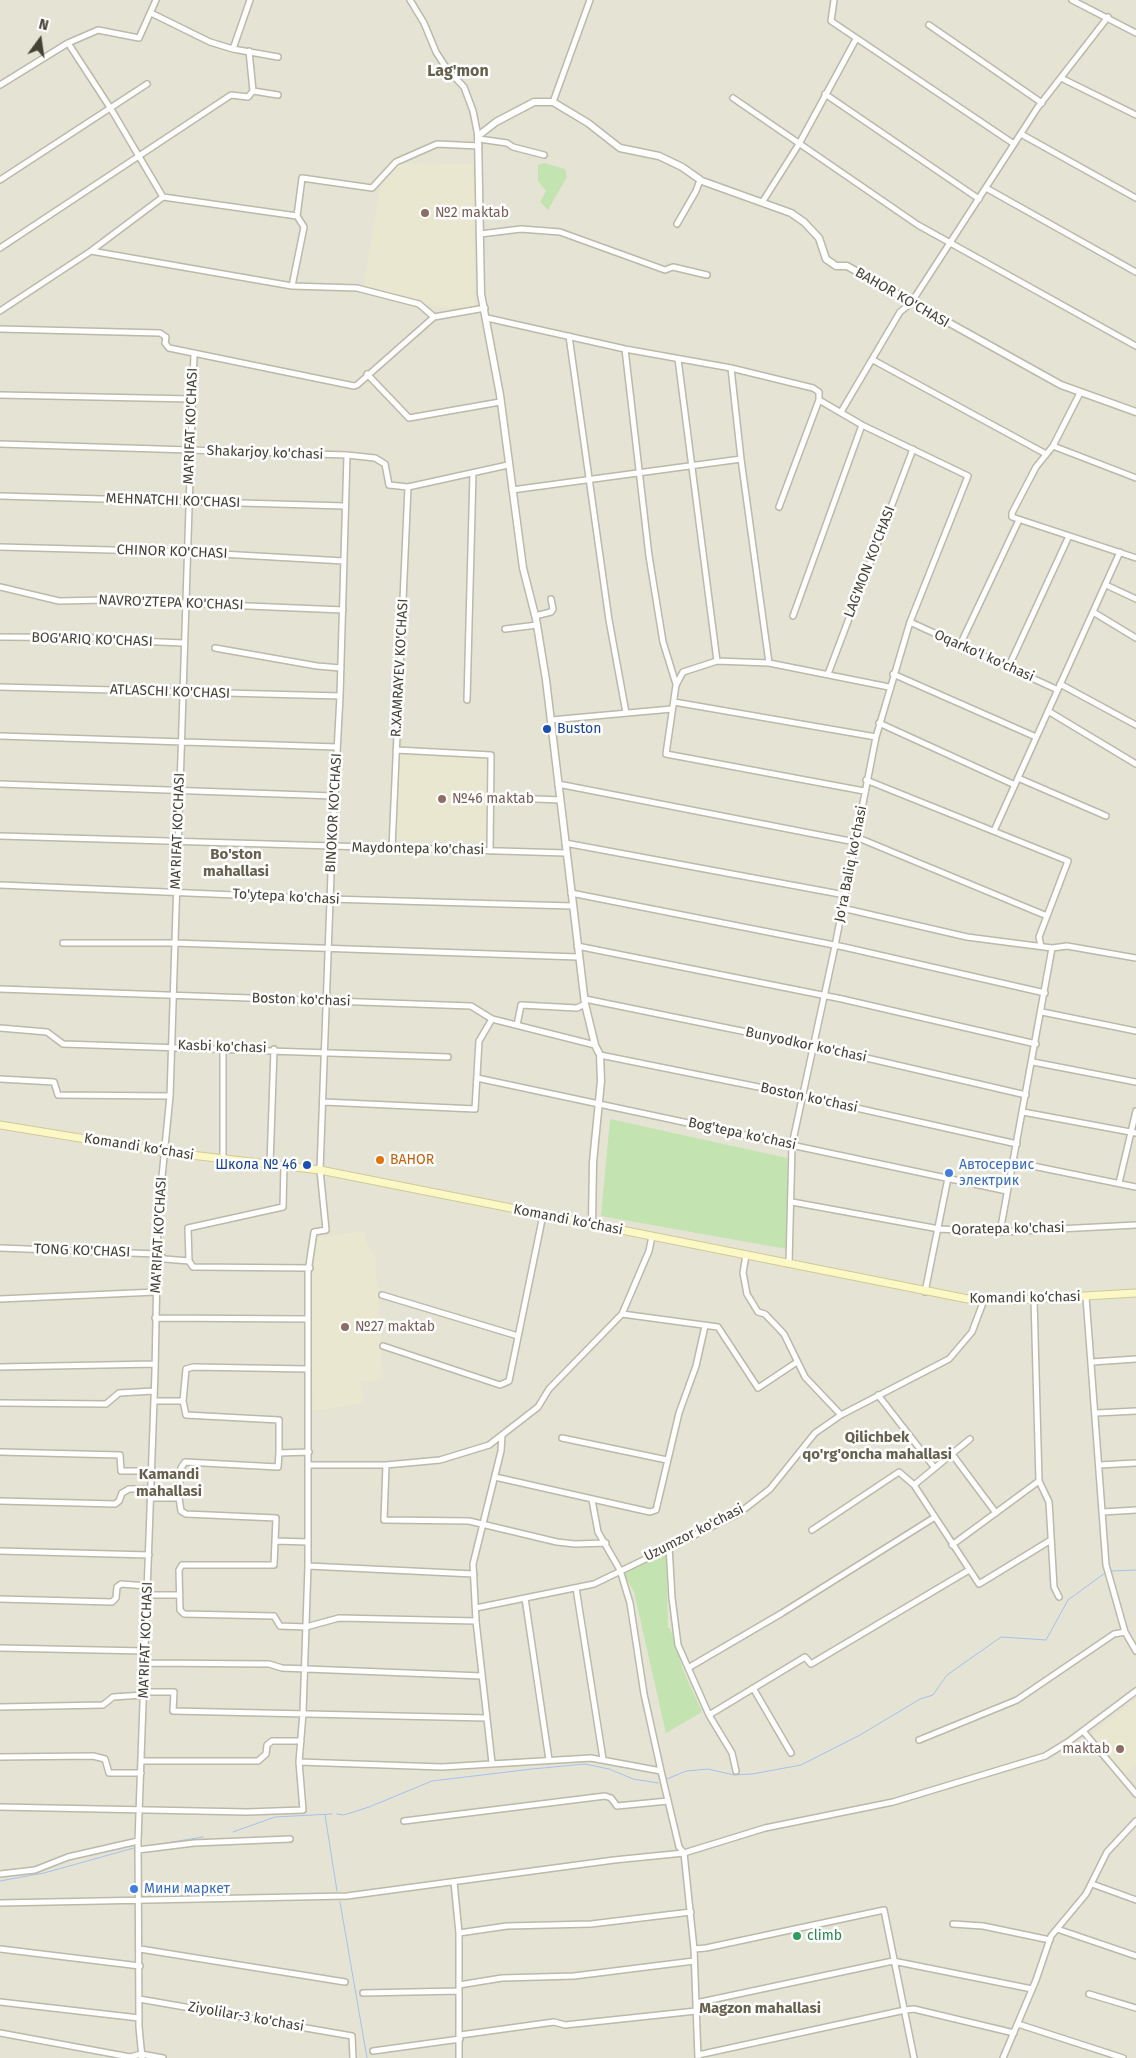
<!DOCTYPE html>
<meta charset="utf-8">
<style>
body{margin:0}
#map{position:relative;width:1136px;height:2058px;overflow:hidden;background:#f2f0e6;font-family:"Fira Sans",sans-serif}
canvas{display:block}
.north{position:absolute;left:15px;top:15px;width:50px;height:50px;-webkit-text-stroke:4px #fff;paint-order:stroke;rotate:14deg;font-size:14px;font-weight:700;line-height:20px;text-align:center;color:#444135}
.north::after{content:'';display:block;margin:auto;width:18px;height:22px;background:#444135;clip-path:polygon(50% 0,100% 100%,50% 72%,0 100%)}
</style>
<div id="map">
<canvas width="1136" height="2058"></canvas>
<div class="north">N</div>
</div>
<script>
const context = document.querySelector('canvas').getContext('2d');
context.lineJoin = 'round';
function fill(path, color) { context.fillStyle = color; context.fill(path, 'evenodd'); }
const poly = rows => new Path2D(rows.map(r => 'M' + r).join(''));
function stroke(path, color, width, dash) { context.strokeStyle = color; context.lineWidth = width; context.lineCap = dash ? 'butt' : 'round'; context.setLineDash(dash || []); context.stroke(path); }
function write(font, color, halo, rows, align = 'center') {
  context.font = font + ' "Fira Sans",sans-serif'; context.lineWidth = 5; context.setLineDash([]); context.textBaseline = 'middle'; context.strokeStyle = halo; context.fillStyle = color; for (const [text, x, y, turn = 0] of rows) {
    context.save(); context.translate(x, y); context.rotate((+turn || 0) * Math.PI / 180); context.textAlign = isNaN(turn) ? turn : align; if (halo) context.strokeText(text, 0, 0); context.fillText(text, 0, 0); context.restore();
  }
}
fill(poly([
 [0,0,1136,0,1136,2058,0,2058]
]), '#e5e3d4');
fill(poly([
 [399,163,473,164,475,307,440,308,364,286,380,187],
 [398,755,489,758,486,840,395,840],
 [363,1231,369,1248,375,1253,383,1379,361,1383,363,1403,313,1411,310,1275,314,1274,315,1238],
 [1136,1699,1136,1765,1125,1774,1092,1734]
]), '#eae7d0');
fill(poly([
 [544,163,565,169,567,177,548,210,540,202,546,191,538,181,538,165],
 [610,1119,787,1158,787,1249,601,1216],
 [666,1552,668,1628,670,1628,683,1670,702,1712,666,1733,634,1592,623,1572]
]), '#c3e4b0');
stroke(poly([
 [1112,1571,1136,1570],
 [667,1779,686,1771,708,1769,734,1775,752,1774,801,1765,860,1735,920,1699,933,1695,947,1675,1001,1637,1046,1640,1068,1600,1105,1573],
 [337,1814,344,1815,369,1807,432,1781,532,1769,585,1764,609,1769,633,1779,658,1783],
 [325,1815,337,1891],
 [233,1832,275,1817,332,1814],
 [142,1847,203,1837],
 [0,1881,44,1873,134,1848],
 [340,1902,367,2058]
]), '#a5c2eb', 1);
const minor = poly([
 [410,0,424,23,436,52,447,69,464,87,473,111,478,136],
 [834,0,831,21,1014,144],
 [1072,0,1136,33],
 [151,13,210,42,233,49,278,57],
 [929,25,1042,103],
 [68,43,111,109,163,197],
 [233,49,250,0],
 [249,51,253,91],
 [1061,78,1136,115],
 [0,85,68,43,98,30,139,38,156,0],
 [825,94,979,199],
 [733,98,918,225,1136,346],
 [553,102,590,0],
 [1021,134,1136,198],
 [479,139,507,143,513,147,544,155],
 [0,180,147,84],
 [986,188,1136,272],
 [763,201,799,144,856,39],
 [677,224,696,191,700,180],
 [480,234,521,229,560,232,665,270,673,267,707,275],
 [0,248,231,95,248,97,253,91,278,95],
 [91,251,292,286,357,288,419,304,434,317],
 [292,286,304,227,297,216,302,178,372,188,396,162,437,144,479,146],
 [0,311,91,251,163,197,297,216],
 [487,318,625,349,731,368,813,388,819,392,819,400,779,507],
 [0,329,160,333,166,337,165,343,169,348,354,386,357,385,434,317,485,308],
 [569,336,609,620,626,713],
 [625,349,649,556,663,642,676,684],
 [678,359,717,661],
 [873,360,1046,454],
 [731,368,741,459],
 [367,374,409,418,500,402],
 [1080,393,1053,446,1036,467,1012,513,1012,517,1136,558],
 [0,395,192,399],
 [841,412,900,312,911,303,1038,107,1108,17],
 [0,444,347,455,375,458,385,464,389,485,408,487,508,465],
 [1053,446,1136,478],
 [512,490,741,459,769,663],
 [0,496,345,506],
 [0,547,186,552,344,561],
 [1106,585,1136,599],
 [0,587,59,601,105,600,343,610],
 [1093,612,1136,638],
 [535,616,551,612,553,609,551,599],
 [793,616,862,425],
 [910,622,1058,690],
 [505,629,537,625],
 [0,637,117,638,136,641,183,643],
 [960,645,1019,520],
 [215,648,317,666,341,668],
 [1009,666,1069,536],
 [828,674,913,449],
 [893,674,1036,737],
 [1060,684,1136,725],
 [0,687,340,696],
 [467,700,473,473],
 [674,702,876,737],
 [1048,711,1136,764],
 [551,720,672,709],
 [879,723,1015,785],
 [0,736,337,747],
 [396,750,491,755,490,851],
 [1018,778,1106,816],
 [866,780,1068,861,1039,937,1041,946],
 [0,784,334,796],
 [558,784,855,842],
 [864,791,666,754,676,685,683,672,717,661,769,663,889,687],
 [490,797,560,800],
 [994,831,1120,552],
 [0,836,566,853],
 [856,837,1047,916],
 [565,843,845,895],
 [392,848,408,487],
 [0,885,330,899,572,906],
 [571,893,844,947,1045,993],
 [842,908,967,937,1052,948,1067,946,1136,958],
 [63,943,174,943,578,957],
 [577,946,842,999,1036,1044],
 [0,989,471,1006,492,1019,595,1045],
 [585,999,815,1046,1026,1095],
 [1042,1012,1136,1031],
 [517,1025,521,1005,577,1008,585,1004],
 [0,1028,47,1032,63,1044,448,1057],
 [600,1055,803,1096,1017,1144],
 [1033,1062,1136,1082],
 [477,1078,1007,1191],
 [0,1079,54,1082,58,1095,170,1096],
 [324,1102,475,1109,479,1041,492,1019],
 [1023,1112,1136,1133],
 [223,1160,223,1048],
 [1013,1162,1136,1187],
 [270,1164,274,1049],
 [1119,1183,1136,1111],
 [792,1202,939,1229,1000,1232,1136,1225],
 [1000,1232,1052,948],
 [0,1248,157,1254,165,1259,189,1261,193,1267,310,1268],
 [746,1255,743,1273,747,1294,758,1312,765,1314,784,1334,805,1377,841,1415],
 [189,1261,188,1228,283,1207,284,1165],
 [789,1264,792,1145,835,946,876,737,910,622,968,476,862,425,819,400],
 [925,1292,948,1178],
 [382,1295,518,1336],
 [1086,1297,1106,1565,1125,1632,1136,1651],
 [0,1299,156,1292],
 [1034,1299,1039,1481,1049,1502,1054,1587,1059,1597],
 [622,1314,718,1327,758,1388,797,1362],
 [155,1318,308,1319],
 [383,1346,500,1385,509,1381,543,1215],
 [1092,1362,1136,1359],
 [0,1367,155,1364],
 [308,1369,193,1367,186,1369,183,1401,186,1415,279,1420,279,1453,278,1467,185,1462,181,1468,179,1498,181,1511,186,1514,276,1518,274,1565,182,1565,179,1570,180,1610,184,1614,274,1616,280,1626,306,1627,339,1618,476,1621],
 [878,1395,934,1467],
 [154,1401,183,1401],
 [0,1403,106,1404,119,1393,154,1391],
 [1096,1413,1136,1411],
 [562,1438,667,1460],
 [0,1452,120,1455,121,1471,151,1471],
 [279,1453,309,1452],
 [952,1454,996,1513],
 [309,1465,386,1465,440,1460,489,1445,538,1407,549,1389,622,1314,649,1251,652,1236],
 [386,1465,384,1520,469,1521,557,1542,575,1544,606,1543],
 [1099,1465,1136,1463],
 [495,1477,650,1512,656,1510,679,1413,696,1366,705,1326],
 [914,1485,970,1439],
 [150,1498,179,1498],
 [592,1500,598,1532,620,1570,630,1603,644,1694,661,1771,679,1847,684,1853,694,1949,698,2058],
 [0,1501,115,1504,119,1501,122,1493,129,1489,151,1489],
 [1103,1512,1136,1510],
 [812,1530,899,1472,914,1485,979,1584,1051,1540],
 [275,1541,308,1542],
 [952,1545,1039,1481],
 [669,1546,672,1598,678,1645,709,1715,732,1753,736,1771],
 [0,1551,149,1555],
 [308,1566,474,1574],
 [576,1588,603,1759],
 [147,1595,178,1595],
 [525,1598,549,1760],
 [0,1599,112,1602,116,1598,117,1587,121,1584,147,1586],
 [476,1608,594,1584,738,1514,770,1489,815,1433,841,1415,949,1359,972,1332,984,1300],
 [0,1648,145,1651],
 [145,1663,269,1664,282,1668,482,1676],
 [688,1668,782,1613,935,1517],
 [753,1688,791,1753],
 [144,1692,174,1692,173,1711,487,1718],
 [0,1707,103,1705,113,1697,144,1695],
 [709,1715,805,1657,811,1664,969,1570],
 [1083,1731,1136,1794],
 [919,1740,1017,1700,1114,1634,1125,1632],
 [0,1757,93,1756,105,1759,109,1773,141,1773],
 [141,1761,258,1761,266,1754,267,1745,272,1741,301,1741],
 [299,1762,442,1767,591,1758,661,1771],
 [492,1763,476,1621,473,1564,501,1451,502,1435],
 [0,1807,247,1812,303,1810,299,1762,303,1713,308,1566,308,1272,314,1232,326,1230,320,1170,332,847,340,696,347,455],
 [404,1821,605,1796,611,1798,617,1806,668,1801],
 [138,1850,194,1843,290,1839],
 [0,1874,35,1870,68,1857,138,1841],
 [454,1882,459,1933,459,2058],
 [1092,1884,1136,1900],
 [0,1903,347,1896,614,1860,684,1853,765,1828,893,1802,1045,1756,1068,1742,1136,1691],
 [953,1924,983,1926,1050,1940],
 [1057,1929,1136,1956],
 [459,1933,507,1926,591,1924,691,1912],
 [0,1949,140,1966],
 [140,1949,345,1982],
 [694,1949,706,1948,884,1910,914,2058],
 [459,1985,502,1978,574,1976,694,1961],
 [363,1993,459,1991],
 [1089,1994,1136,2008],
 [139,1999,352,2036,353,2058],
 [0,2002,139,2018],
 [696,2003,893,1961,1032,1989],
 [1018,2024,1123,2058],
 [0,2033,130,2057,141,2054,163,2058],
 [460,2035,554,2022,565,2025,696,2011],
 [373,2051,460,2039],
 [698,2055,905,2010,914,2009,1014,2033],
 [142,2058,139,2027,138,1841,155,1372,158,1217,170,1096,194,353],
 [1003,2058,1036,1980,1051,1936,1086,1894,1107,1852,1136,1821]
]);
const tertiary = poly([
 [592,1224,593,1162,601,1081,600,1055,595,1045,585,1004,546,680,536,619,523,568,500,395,481,294,478,136,496,122,534,102,553,102,588,123,620,148,659,156,682,167,702,181,791,213,804,222,819,238,826,259,836,266,847,266,1061,385,1136,412]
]);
const secondary = poly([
 [0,1125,165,1152,320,1170,968,1299,1015,1300,1136,1293]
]);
stroke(minor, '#bcb9a9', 8);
stroke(tertiary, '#bcb9a9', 9);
stroke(secondary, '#cfca97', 9);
stroke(minor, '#fff', 5);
stroke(tertiary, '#fff', 6);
stroke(secondary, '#fbf8c6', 7);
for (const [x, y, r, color] of [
 [425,213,5,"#8d6e63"],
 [547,729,5,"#1a4fb4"],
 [442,799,5,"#8d6e63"],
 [380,1160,5,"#e8710a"],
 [307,1165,5,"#1a4fb4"],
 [949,1173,5,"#3f7fe0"],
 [345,1327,5,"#8d6e63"],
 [1120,1749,5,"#8d6e63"],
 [134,1889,5,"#3f7fe0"],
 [797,1936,5,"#2e9e5b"]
]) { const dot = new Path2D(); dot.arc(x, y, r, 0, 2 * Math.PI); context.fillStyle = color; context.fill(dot); stroke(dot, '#fff', 2); }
write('14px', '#785e54', '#fff', [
 ["№2 maktab",435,213],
 ["№46 maktab",452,799],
 ["№27 maktab",355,1327],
 ["maktab",1110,1749,"right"]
], 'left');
write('14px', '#444135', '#fff', [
 ["BAHOR KO'CHASI",902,298,30],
 ["MA'RIFAT KO'CHASI",191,426,-88],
 ["Shakarjoy ko'chasi",265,453,2],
 ["MEHNATCHI KO'CHASI",173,501,2],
 ["CHINOR KO'CHASI",172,552,2],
 ["LAG'MON KO'CHASI",870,562,-69],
 ["NAVRO'ZTEPA KO'CHASI",171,603,2],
 ["BOG'ARIQ KO'CHASI",92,640,2],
 ["Oqarko'l ko'chasi",984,656,24],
 ["R.XAMRAYEV KO'CHASI",400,668,-87],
 ["ATLASCHI KO'CHASI",170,692,2],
 ["BINOKOR KO'CHASI",334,813,-87],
 ["MA'RIFAT KO'CHASI",178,831,-88],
 ["Maydontepa ko'chasi",418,849,1],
 ["Jo'ra Baliq ko'chasi",851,864,-79],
 ["To'ytepa ko'chasi",286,897,3],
 ["Boston ko'chasi",301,1000,2],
 ["Bunyodkor ko'chasi",806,1045,12],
 ["Kasbi ko'chasi",222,1047,2],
 ["Boston ko'chasi",809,1098,12],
 ["Bog'tepa ko'chasi",742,1134,12],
 ["Komandi ko‘chasi",139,1147,9],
 ["Komandi ko‘chasi",568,1220,11],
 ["Qoratepa ko'chasi",1008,1229,-1],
 ["MA'RIFAT KO'CHASI",159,1235,-87],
 ["TONG KO'CHASI",82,1251,2],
 ["Komandi ko‘chasi",1025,1298,-1],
 ["Uzumzor ko'chasi",694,1533,-27],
 ["MA'RIFAT KO'CHASI",146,1640,-88],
 ["Ziyolilar-3 ko'chasi",246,2017,10]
]);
write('14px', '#164399', '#fff', [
 ["Buston",557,729],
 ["Школа № 46",297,1165,"right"]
], 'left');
write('14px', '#c56008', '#fff', [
 ["BAHOR",390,1160]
], 'left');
write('14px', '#366cbe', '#fff', [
 ["Автосервис",959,1165],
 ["электрик",959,1181],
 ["Мини маркет",144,1889]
], 'left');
write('14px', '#27864d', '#fff', [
 ["climb",807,1936]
], 'left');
write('bold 15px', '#66604d', '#fff', [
 ["Bo'ston",236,855],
 ["mahallasi",236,872],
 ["Qilichbek",877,1438],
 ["qo'rg'oncha mahallasi",877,1455],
 ["Kamandi",169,1475],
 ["mahallasi",169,1492],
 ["Magzon mahallasi",760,2009]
]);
write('bold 16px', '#66604d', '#fff', [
 ["Lag'mon",458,72]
]);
</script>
